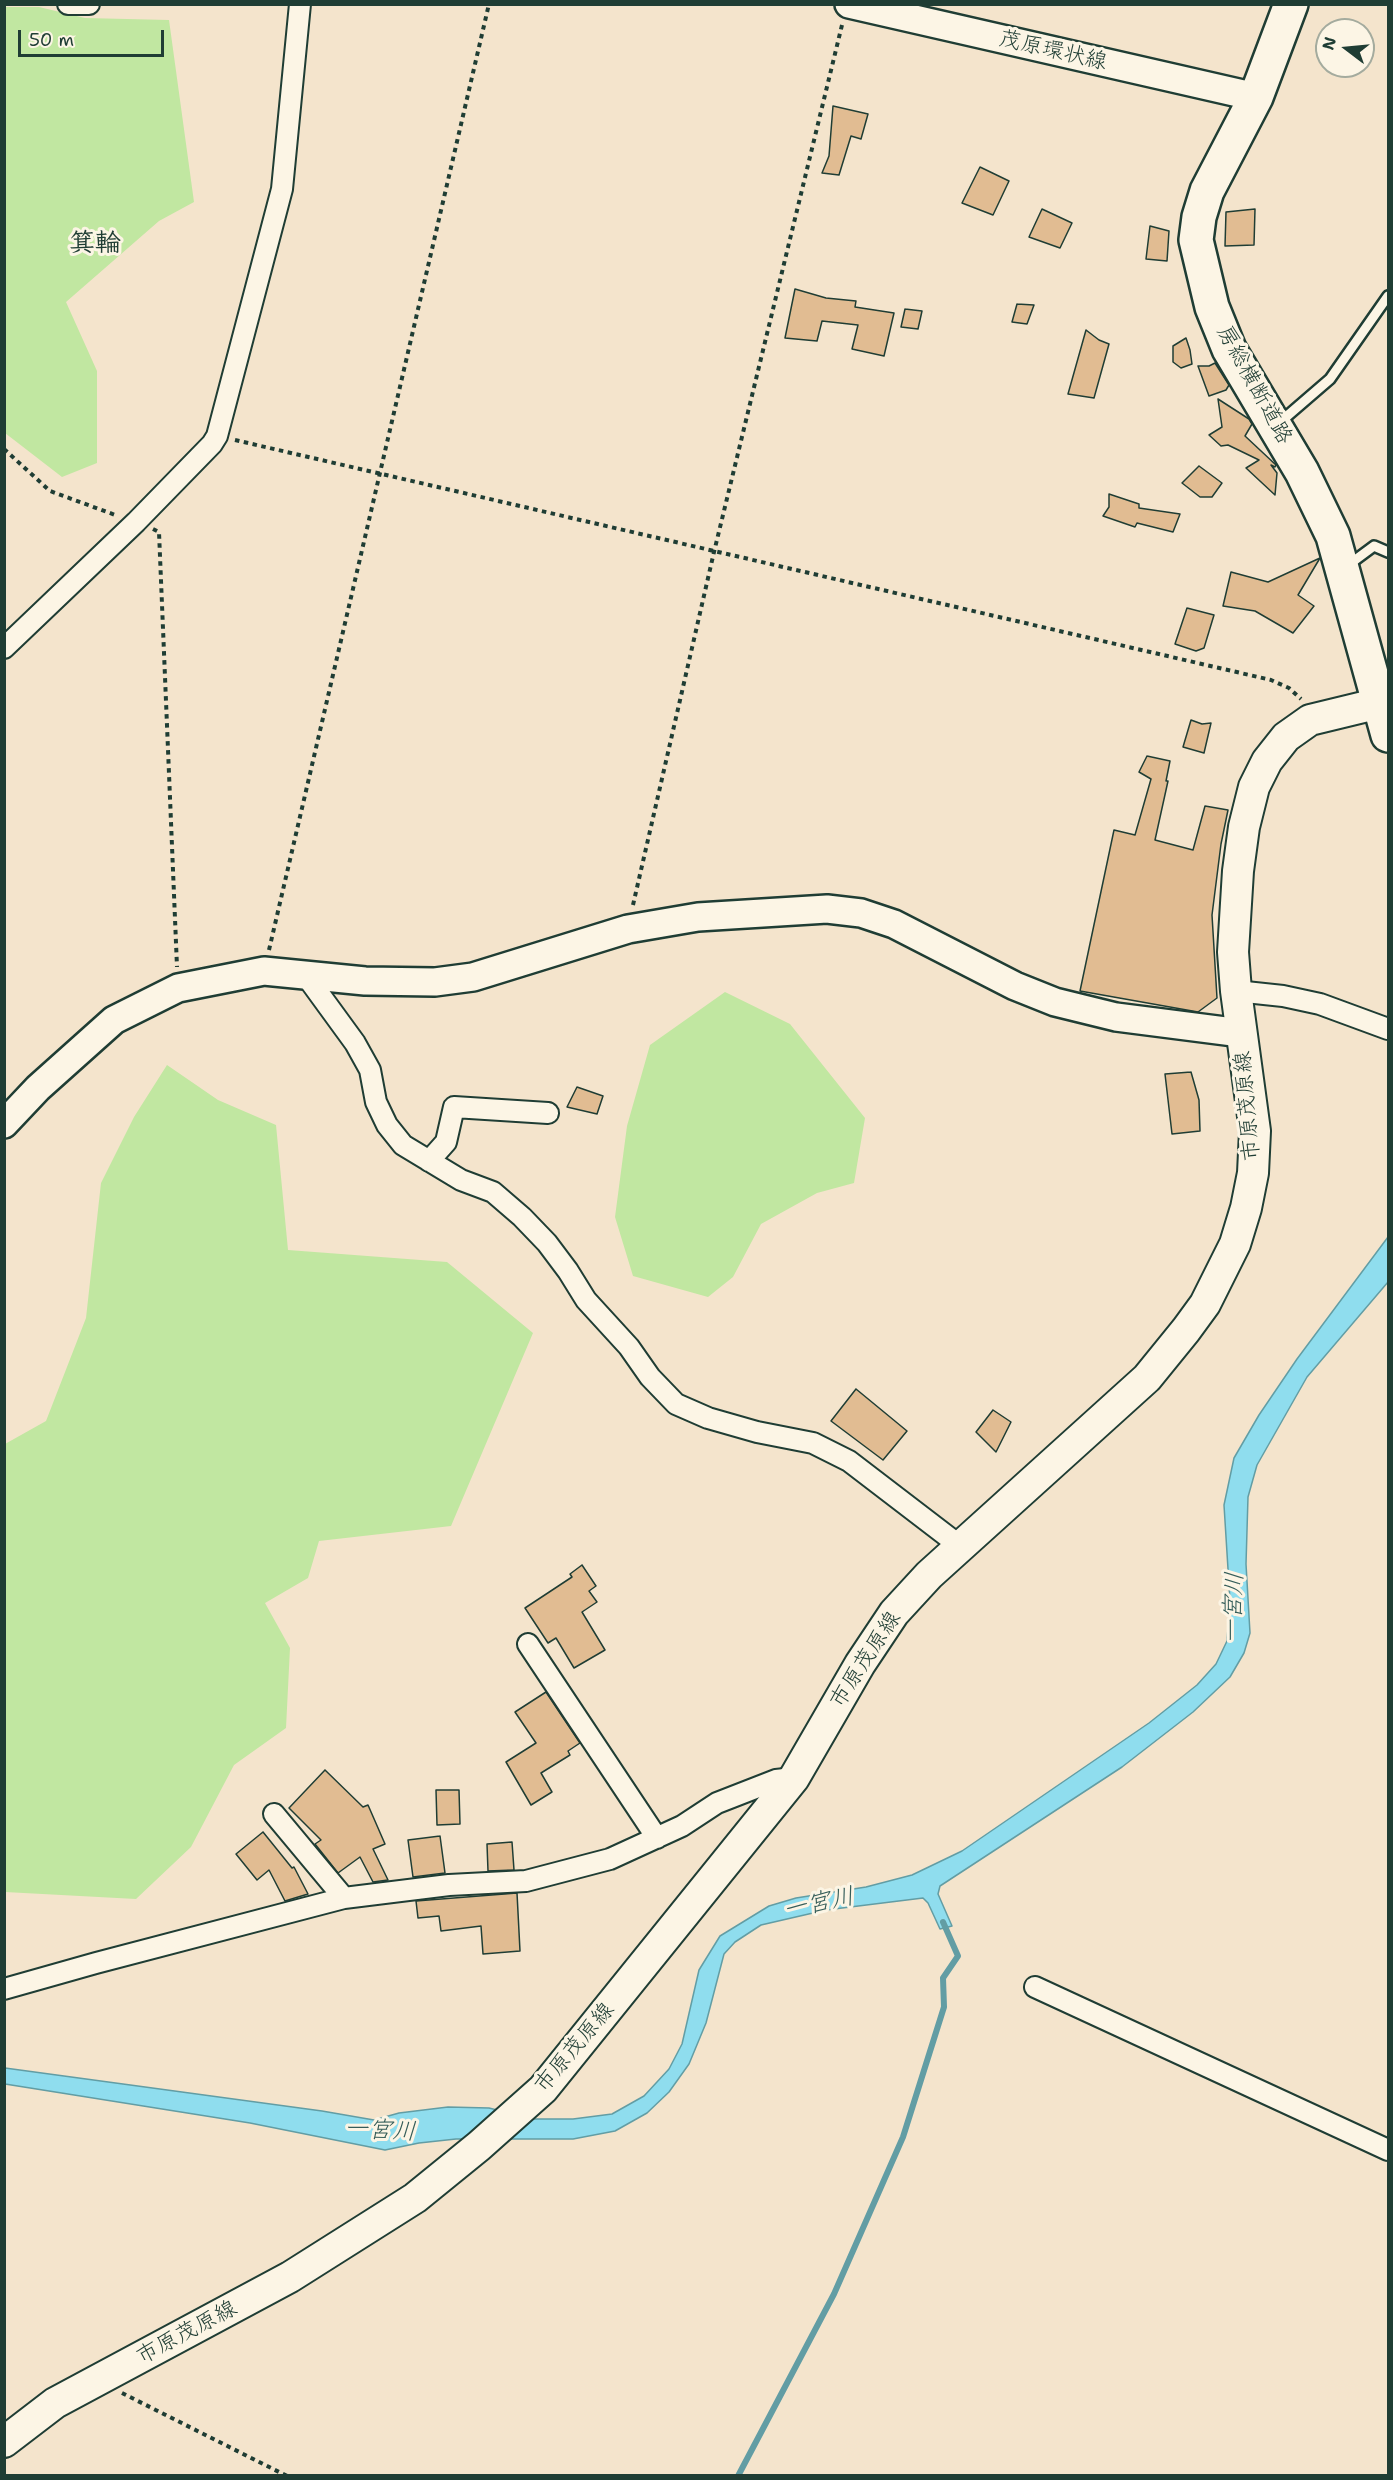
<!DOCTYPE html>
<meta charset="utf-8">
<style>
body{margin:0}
#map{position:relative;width:1393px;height:2480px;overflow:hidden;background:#f4e4cc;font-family:"Shantell Sans",sans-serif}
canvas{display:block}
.frame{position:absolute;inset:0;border:6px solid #1f3d34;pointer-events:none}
.north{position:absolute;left:1315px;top:18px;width:60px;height:60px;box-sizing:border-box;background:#fcf5e5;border:2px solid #a4ab9e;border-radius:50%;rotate:286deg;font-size:16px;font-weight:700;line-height:24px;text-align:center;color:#1f3d34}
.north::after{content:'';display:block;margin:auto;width:21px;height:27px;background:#1f3d34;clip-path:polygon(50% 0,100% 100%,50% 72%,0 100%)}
.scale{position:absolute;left:18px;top:30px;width:146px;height:27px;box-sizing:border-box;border:3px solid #1f3d34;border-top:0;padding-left:8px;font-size:18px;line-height:21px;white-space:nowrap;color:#1f3d34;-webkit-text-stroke:4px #fcf5e5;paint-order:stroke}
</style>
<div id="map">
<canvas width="1393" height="2480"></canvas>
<div class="frame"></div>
<div class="north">N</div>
<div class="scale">50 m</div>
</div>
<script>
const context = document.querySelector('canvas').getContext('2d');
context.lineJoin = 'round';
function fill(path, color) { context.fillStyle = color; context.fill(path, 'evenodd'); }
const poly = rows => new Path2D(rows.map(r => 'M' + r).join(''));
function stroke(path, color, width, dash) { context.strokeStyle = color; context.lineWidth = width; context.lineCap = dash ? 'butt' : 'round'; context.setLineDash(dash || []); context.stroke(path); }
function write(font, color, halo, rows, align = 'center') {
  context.font = font + ' "Shantell Sans","Klee One",sans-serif'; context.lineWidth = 6; context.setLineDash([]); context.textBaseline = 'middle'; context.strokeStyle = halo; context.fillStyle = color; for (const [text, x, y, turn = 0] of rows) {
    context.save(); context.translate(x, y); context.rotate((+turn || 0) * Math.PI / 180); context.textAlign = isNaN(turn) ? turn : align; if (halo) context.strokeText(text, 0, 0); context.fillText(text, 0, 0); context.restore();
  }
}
fill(poly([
 [4,7,39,7,85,18,169,20,194,202,159,221,66,302,97,371,97,463,62,477,5,433],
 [725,992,790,1024,865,1118,854,1183,817,1193,761,1224,733,1277,708,1297,633,1276,615,1217,627,1126,650,1045],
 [167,1065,218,1100,276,1125,288,1250,447,1262,533,1333,451,1526,319,1541,308,1578,265,1603,290,1648,286,1728,234,1765,191,1847,136,1899,5,1892,5,1444,46,1421,86,1318,101,1183,134,1117]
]), '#c1e7a1');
const water = poly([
 [1388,1237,1388,1282,1307,1377,1257,1465,1248,1497,1246,1564,1250,1633,1244,1653,1230,1677,1193,1712,1122,1767,940,1886,938,1894,952,1926,940,1929,928,1903,923,1898,826,1910,761,1925,735,1942,724,1954,706,2023,689,2064,669,2092,647,2113,615,2131,573,2139,456,2139,419,2143,385,2150,250,2123,5,2084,5,2068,322,2111,374,2120,399,2113,448,2107,489,2108,533,2119,573,2119,612,2114,644,2096,669,2069,682,2044,699,1970,720,1936,769,1906,796,1898,866,1887,912,1875,962,1851,1149,1723,1197,1685,1216,1664,1227,1641,1230,1601,1224,1505,1234,1458,1259,1415,1297,1359,1388,1237]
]);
fill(water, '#8fddee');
stroke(water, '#629da4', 1.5);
stroke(poly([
 [738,2476,834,2294,903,2137,944,2007,943,1978,958,1956,943,1922]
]), '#629da4', 6);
const building = poly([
 [833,106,868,114,861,139,851,136,839,175,822,173,829,156,833,106],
 [980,167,1009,181,993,215,962,203,980,167],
 [1042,209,1072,223,1060,248,1029,237,1042,209],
 [1255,209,1254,245,1225,246,1226,212,1255,209],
 [1150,226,1169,231,1167,261,1146,259,1150,226],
 [795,289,826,298,856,301,855,307,894,313,884,356,852,349,858,325,822,321,817,341,785,338,795,289],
 [1017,304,1034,305,1027,324,1012,322,1017,304],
 [905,309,922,311,918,329,901,327,905,309],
 [1086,330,1099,340,1109,344,1094,398,1068,394,1086,330],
 [1186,338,1190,350,1192,364,1181,368,1173,362,1173,346,1186,338],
 [1215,363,1229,385,1226,390,1209,396,1198,366,1209,366,1215,363],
 [1218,399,1249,419,1252,424,1245,436,1276,465,1275,467,1271,465,1277,473,1275,495,1246,468,1259,460,1228,445,1221,446,1209,435,1222,427,1218,399],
 [1199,466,1222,483,1212,497,1200,497,1182,483,1199,466],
 [1109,494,1139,504,1139,508,1180,514,1173,532,1137,523,1135,527,1103,516,1109,507,1109,494],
 [1320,558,1298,595,1314,606,1293,633,1255,611,1223,606,1231,572,1268,582,1320,558],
 [1187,608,1214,615,1204,648,1196,651,1175,644,1187,608],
 [1191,720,1202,724,1211,723,1204,753,1183,747,1191,720],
 [1147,756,1170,761,1166,781,1168,781,1155,840,1193,850,1205,806,1228,810,1221,844,1212,915,1217,998,1198,1012,1080,991,1114,830,1135,835,1151,779,1139,772,1147,756],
 [1191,1072,1199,1100,1200,1131,1172,1134,1165,1074,1191,1072],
 [577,1087,603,1096,597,1114,567,1107,577,1087],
 [856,1389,907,1431,883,1460,831,1421,856,1389],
 [993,1410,1011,1422,996,1452,976,1432,993,1410],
 [582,1565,596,1586,589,1591,597,1602,582,1612,605,1650,574,1668,556,1638,548,1643,525,1608,572,1577,570,1574,582,1565],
 [546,1692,580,1743,568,1751,570,1755,541,1773,552,1792,531,1805,506,1762,536,1743,515,1712,546,1692],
 [325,1770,363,1807,368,1805,385,1844,373,1849,388,1880,373,1882,360,1857,338,1873,315,1844,321,1840,289,1808,325,1770],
 [436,1790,459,1790,460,1824,437,1825,436,1790],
 [263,1832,292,1868,294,1867,308,1894,285,1901,269,1870,257,1880,236,1854,263,1832],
 [440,1836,445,1873,413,1877,408,1840,440,1836],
 [512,1842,514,1870,488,1871,487,1844,512,1842],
 [517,1893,520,1951,483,1954,481,1926,441,1931,439,1916,418,1918,416,1901,517,1893]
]);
fill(building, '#e1bc92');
stroke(building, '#1f3d34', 1.5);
const lane = poly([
 [1279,423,1330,379,1388,296],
 [1347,566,1374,546,1388,552]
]);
const street = poly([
 [68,4,89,4],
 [4,648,136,522,212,444,217,436,282,189,300,4],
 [304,973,355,1043,370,1070,376,1102,387,1125,403,1145,461,1180,493,1192,522,1217,547,1243,568,1271,586,1300,629,1347,650,1377,676,1404,708,1418,757,1432,813,1443,849,1461,960,1546],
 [1236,991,1283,996,1320,1004,1388,1029],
 [429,1161,446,1142,454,1107,548,1113],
 [528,1644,657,1838],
 [274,1814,344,1898],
 [1035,1987,1388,2150],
 [4,1989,96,1963,344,1898,449,1885,526,1881,610,1859,682,1826,717,1803,776,1780,794,1778]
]);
const secondary = poly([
 [849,4,1256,97],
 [4,1124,38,1088,114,1020,178,988,264,971,365,981,435,982,473,977,628,929,698,917,827,909,861,913,894,924,1015,986,1055,1002,1116,1017,1241,1033]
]);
const primary = poly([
 [4,2442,55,2403,290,2277,415,2198,479,2146,543,2089,794,1778,860,1664,894,1613,929,1575,1147,1378,1186,1330,1205,1304,1235,1244,1246,1208,1253,1173,1255,1131,1236,991,1233,952,1238,871,1244,827,1254,787,1267,761,1286,737,1310,720,1380,703]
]);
const highway = poly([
 [1291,4,1256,97,1207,191,1199,217,1196,240,1212,307,1229,349,1302,472,1333,536,1388,735]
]);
stroke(lane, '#1f3d34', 14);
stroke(street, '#1f3d34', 24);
stroke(secondary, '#1f3d34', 32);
stroke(primary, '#1f3d34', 34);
stroke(highway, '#1f3d34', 38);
stroke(poly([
 [235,440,1271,680,1289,688,1301,699],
 [4,449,50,491,118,516],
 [153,529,159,532,177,967],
 [633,905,714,552,842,25],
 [269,950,489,4],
 [122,2393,287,2476]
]), '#1f3d34', 4, [4.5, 4.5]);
stroke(lane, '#fcf5e5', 9);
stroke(street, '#fcf5e5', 20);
stroke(secondary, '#fcf5e5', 27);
stroke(primary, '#fcf5e5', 30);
stroke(highway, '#fcf5e5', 33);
write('22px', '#1f3d34', '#fcf5e5', [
 ["茂原環状線",1053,51,13],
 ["房総横断道路",1254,385,61],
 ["市原茂原線",1248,1106,-95],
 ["市原茂原線",866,1660,-57],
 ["市原茂原線",575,2048,-50],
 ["市原茂原線",187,2333,-28]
]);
write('italic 24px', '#355d59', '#fcf5e5', [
 ["一宮川",1234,1608,-87],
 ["一宮川",819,1904,-12],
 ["一宮川",380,2131,3]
]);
write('bold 26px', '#1f3d34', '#fcf5e5', [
 ["箕輪",95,244]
]);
</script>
